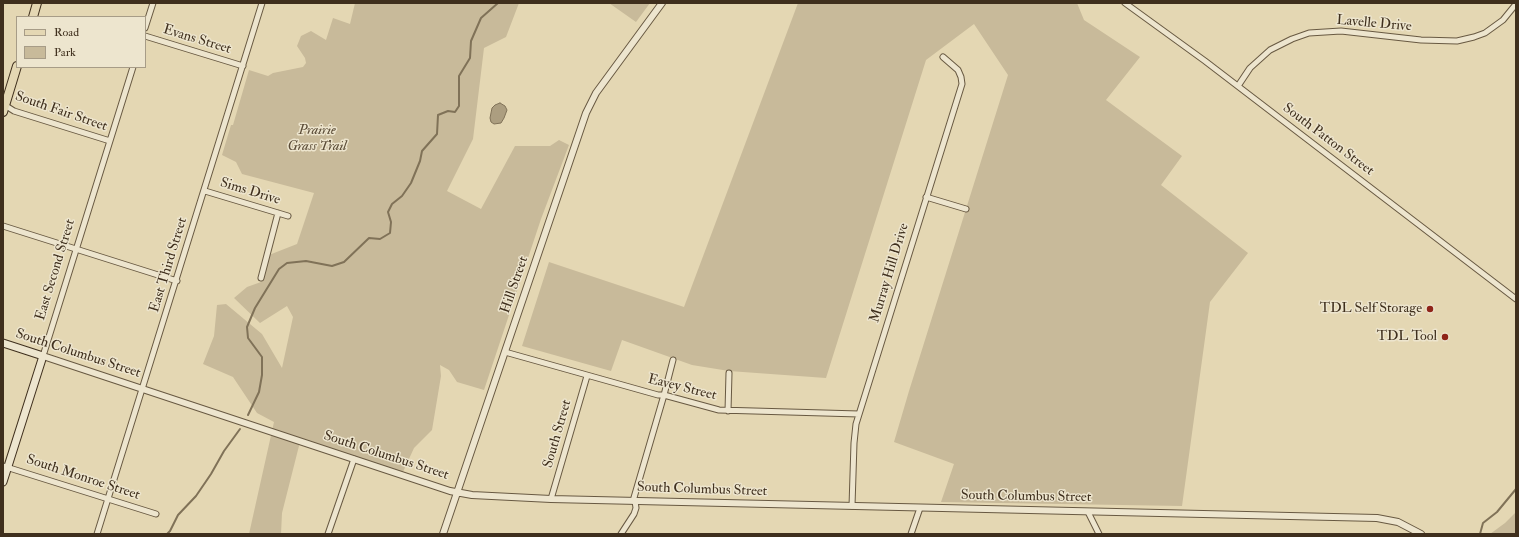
<!DOCTYPE html>
<style>
body{margin:0}
#map{position:relative;width:1519px;height:537px;overflow:hidden;background:#e4d7b3;font-family:"IM FELL Double Pica",serif}
canvas{display:block}
.frame{position:absolute;inset:0;border:4px solid #3f2f1d;pointer-events:none}
.legend{position:absolute;left:16px;top:16px;width:130px;height:52px;box-sizing:border-box;background:#ede5ce;border:1px solid #a79c87;margin:0;padding:5px 7px;list-style:none;font-size:12px;color:#3f2f1d}
.legend li{display:flex;align-items:center;gap:8px;height:20px}
.legend b{width:20px;border:1px solid #a79c87}
</style>
<div id="map">
<canvas width="1519" height="537"></canvas>
<div class="frame"></div>
<ul class="legend">
<li><b style="height:5px;background:#e4d7b3"></b>Road</li>
<li><b style="height:11px;background:#c8ba9a"></b>Park</li>
</ul>
</div>
<script>
const context = document.querySelector('canvas').getContext('2d');
context.lineJoin = 'round';
function fill(path, color) { context.fillStyle = color; context.fill(path, 'evenodd'); }
const poly = rows => new Path2D(rows.map(r => 'M' + r).join(''));
function stroke(path, color, width, dash) { context.strokeStyle = color; context.lineWidth = width; context.lineCap = dash ? 'butt' : 'round'; context.setLineDash(dash || []); context.stroke(path); }
function write(font, color, halo, rows, align = 'center') {
  context.font = font + ' "IM FELL Double Pica",serif'; context.lineWidth = 3; context.setLineDash([]); context.textBaseline = 'middle'; context.strokeStyle = halo; context.fillStyle = color; for (const [text, x, y, turn = 0] of rows) {
    context.save(); context.translate(x, y); context.rotate((+turn || 0) * Math.PI / 180); context.textAlign = isNaN(turn) ? turn : align; if (halo) context.strokeText(text, 0, 0); context.fillText(text, 0, 0); context.restore();
  }
}
fill(poly([
 [355,3,519,3,506,37,484,48,473,139,447,191,481,209,515,146,550,146,559,140,569,145,541,219,484,390,457,382,449,370,440,365,441,376,432,430,414,448,403,472,301,438,282,513,281,534,249,534,274,422,257,413,233,377,203,364,214,336,217,305,226,304,262,334,282,368,293,317,287,306,260,323,234,298,247,287,261,282,269,255,297,244,314,193,242,174,236,162,222,155,231,125,233,125,249,70,268,76,273,73,303,67,306,63,305,58,297,46,301,36,311,31,326,40,333,18,350,24],
 [609,3,650,3,636,22],
 [798,3,1077,3,1084,20,1140,57,1106,100,1182,156,1161,185,1248,253,1210,302,1182,506,941,502,954,464,894,442,909,391,1008,75,974,24,926,60,826,378,729,371,692,365,622,340,611,371,522,346,549,262,684,307],
 [1516,512,1516,534,1490,534,1505,523]
]), '#c8ba9a');
const water = poly([
 [500,103,505,106,507,110,504,118,501,123,494,124,491,122,490,118,492,108,495,105,500,103]
]);
fill(water, '#ac9e80');
stroke(water, '#807258', 1);
stroke(poly([
 [248,415,259,392,262,375,262,357,248,338,247,327,255,308,279,269,287,263,306,261,332,266,344,262,369,238,380,239,390,233,391,222,388,212,392,204,402,196,411,183,420,161,422,151,437,134,438,115,448,111,455,112,459,106,459,76,470,58,471,41,481,18,498,3],
 [167,534,170,531,178,515,196,496,211,474,224,451,240,429],
 [1480,534,1483,523,1497,512,1516,489]
]), '#807258', 2);
const minor = poly([
 [1125,3,1205,61,1516,299],
 [145,28,153,3],
 [145,36,243,66],
 [1238,86,1250,68,1270,50,1292,39,1309,33,1341,31,1421,40,1457,41,1474,37,1485,33,1503,20,1516,4],
 [3,104,14,111,110,141],
 [205,191,288,216],
 [926,197,966,209],
 [3,226,177,281],
 [261,278,278,213],
 [505,352,658,395,664,395,719,410,859,414],
 [43,356,133,67],
 [728,411,729,373],
 [3,466,156,514],
 [551,499,587,376],
 [633,501,664,395,673,360],
 [852,506,854,443,856,424,962,84,961,77,958,70,943,57],
 [1088,512,1099,534],
 [97,534,262,3],
 [328,534,354,459],
 [621,534,634,514,636,508,635,501],
 [911,534,920,508]
]);
const tertiary = poly([
 [43,356,450,491,472,495,551,499,1377,518,1398,522,1421,534],
 [443,534,586,113,596,93,662,3]
]);
const secondary = poly([
 [3,343,43,356,3,482]
]);
const primary = poly([
 [33,17,37,3],
 [3,112,17,66]
]);
stroke(minor, '#685942', 7);
stroke(tertiary, '#685942', 8);
stroke(secondary, '#3f2f1d', 9);
stroke(primary, '#3f2f1d', 10);
stroke(minor, '#ede5ce', 5);
stroke(tertiary, '#ede5ce', 6);
stroke(secondary, '#ede5ce', 7);
stroke(primary, '#e4d7b3', 8);
for (const [x, y, r, color] of [
 [1430,309,4,"#8f2418"],
 [1445,337,4,"#8f2418"]
]) { const dot = new Path2D(); dot.arc(x, y, r, 0, 2 * Math.PI); context.fillStyle = color; context.fill(dot); stroke(dot, '#ede5ce', 1.5); }
write('14px', '#3f2f1d', '#ede5ce', [
 ["Lavelle Drive",1374,24,5],
 ["Evans Street",197,40,17],
 ["South Fair Street",61,112,19],
 ["South Patton Street",1328,140,37],
 ["Sims Drive",250,192,17],
 ["East Third Street",169,265,-73],
 ["East Second Street",56,270,-73],
 ["Murray Hill Drive",890,273,-73],
 ["Hill Street",515,285,-71],
 ["South Columbus Street",78,354,18],
 ["Eavey Street",682,388,14],
 ["South Street",558,434,-74],
 ["South Columbus Street",386,456,18],
 ["South Monroe Street",83,478,18],
 ["South Columbus Street",702,490,2],
 ["South Columbus Street",1026,497,1]
]);
write('italic 14px', '#5a4b36', '#ede5ce', [
 ["Prairie",317,131],
 ["Grass Trail",317,147]
]);
write('14px', '#3f2f1d', '#ede5ce', [
 ["TDL Self Storage",1422,309],
 ["TDL Tool",1437,337]
], 'right');
</script>
